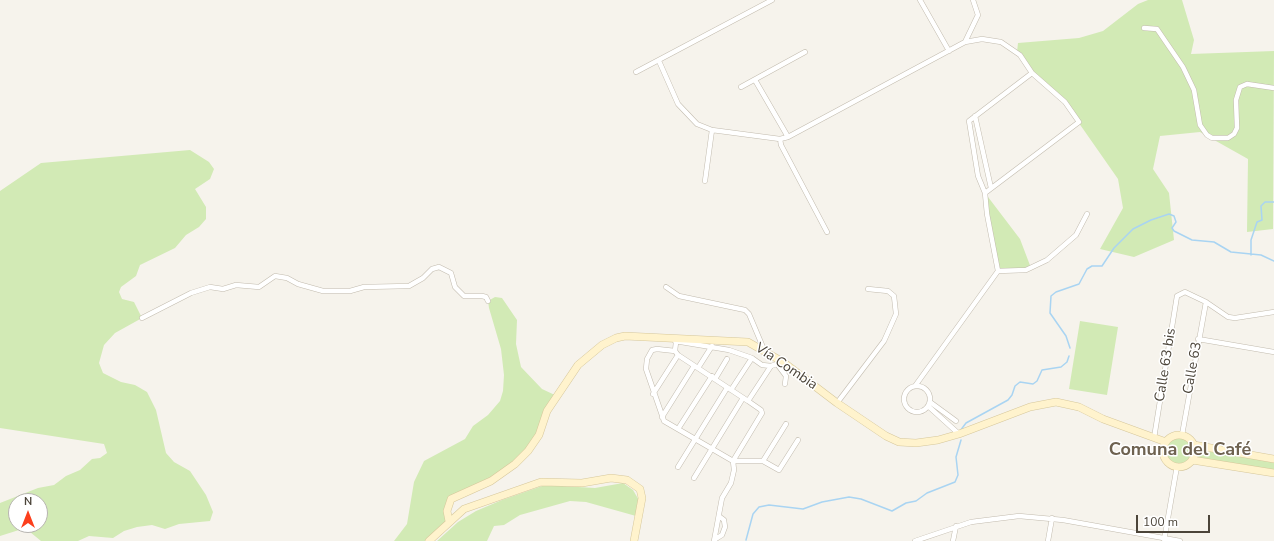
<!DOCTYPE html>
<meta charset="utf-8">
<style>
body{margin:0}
#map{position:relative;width:1274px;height:541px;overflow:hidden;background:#f6f3ec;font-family:"Nunito Sans",sans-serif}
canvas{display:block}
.north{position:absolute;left:8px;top:493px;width:40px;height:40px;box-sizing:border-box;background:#fff;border:1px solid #b7b4b0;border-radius:50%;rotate:0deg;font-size:11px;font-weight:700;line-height:16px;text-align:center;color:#4b4439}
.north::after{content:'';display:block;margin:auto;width:14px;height:18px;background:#fc3f1d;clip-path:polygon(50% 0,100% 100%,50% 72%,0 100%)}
.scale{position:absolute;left:1136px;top:515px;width:74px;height:18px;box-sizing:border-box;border:2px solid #4b4439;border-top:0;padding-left:5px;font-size:12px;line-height:14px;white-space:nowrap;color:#4b4439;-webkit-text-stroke:3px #fff;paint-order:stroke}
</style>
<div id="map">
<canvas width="1274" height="541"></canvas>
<div class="north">N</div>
<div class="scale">100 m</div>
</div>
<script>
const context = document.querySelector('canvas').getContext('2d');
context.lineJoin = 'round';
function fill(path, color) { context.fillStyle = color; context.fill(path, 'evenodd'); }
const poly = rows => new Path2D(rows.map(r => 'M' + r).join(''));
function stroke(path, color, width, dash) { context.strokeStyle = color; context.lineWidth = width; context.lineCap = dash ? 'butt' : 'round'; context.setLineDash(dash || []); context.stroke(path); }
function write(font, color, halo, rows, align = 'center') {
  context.font = font + ' "Nunito Sans",sans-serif'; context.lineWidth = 3; context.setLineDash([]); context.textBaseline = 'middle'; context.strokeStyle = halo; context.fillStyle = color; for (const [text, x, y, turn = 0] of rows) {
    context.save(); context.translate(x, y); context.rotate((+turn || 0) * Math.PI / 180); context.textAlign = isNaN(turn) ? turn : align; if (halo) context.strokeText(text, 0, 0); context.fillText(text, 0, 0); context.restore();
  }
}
fill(poly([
 [1148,0,1182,0,1194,40,1191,54,1274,51,1273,229,1247,232,1248,159,1200,132,1160,136,1153,169,1169,193,1174,240,1134,257,1100,249,1123,208,1118,179,1067,106,1032,73,1017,52,1018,43,1079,38,1103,31,1138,4],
 [190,150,209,162,214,169,210,179,195,189,206,207,206,219,199,227,186,235,175,248,140,265,136,276,121,287,119,292,122,299,134,302,142,318,115,333,104,345,99,363,103,373,121,382,135,385,147,392,156,410,166,453,174,462,190,471,206,495,213,512,210,521,179,524,165,529,152,525,137,527,124,531,113,538,89,536,78,541,41,541,30,532,19,530,0,536,0,503,38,488,54,485,66,476,80,470,92,459,100,458,107,453,104,444,0,428,0,191,41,163],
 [16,501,40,501,40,525,16,525],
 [985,193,1020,239,1031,268,998,271],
 [495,297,502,298,517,320,516,344,521,367,542,389,557,396,539,435,515,464,451,499,449,521,429,541,394,541,407,524,414,482,424,461,465,439,473,426,488,415,500,401,503,391,504,375,501,349,489,308,488,301],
 [1080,321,1118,327,1107,395,1069,389],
 [1176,435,1186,436,1194,445,1274,459,1274,473,1192,460,1181,466,1173,465,1166,459,1164,451,1168,440],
 [623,483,633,490,640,502,636,516,586,502,570,501,520,515,504,525,494,526,487,541,437,541,458,522,476,511,502,500,545,485,595,488]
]), '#d2eab5');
stroke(poly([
 [1251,255,1251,240,1257,222,1262,220,1261,206,1265,202,1274,202],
 [1070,348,1066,336,1050,313,1051,296,1056,292,1079,284,1087,269,1092,266,1102,266,1114,248,1133,229,1151,220,1169,214,1174,216,1176,222,1172,228,1174,231,1192,240,1214,242,1231,252,1261,255,1274,261],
 [960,431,966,423,1008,400,1012,395,1015,386,1020,382,1033,384,1037,381,1042,370,1061,367,1067,362,1069,356],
 [746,540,753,514,759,507,769,505,803,509,822,502,849,497,861,499,892,511,906,503,916,501,927,493,955,482,958,475,956,457,961,440]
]), '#a9d4f2', 1.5);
const minor = poly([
 [920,0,949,51],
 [1144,28,1157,29,1183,67,1194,90,1200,125,1207,135,1212,138,1228,138,1234,134,1237,128,1236,100,1240,87,1247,84,1274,88],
 [965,42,978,15,973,0],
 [659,61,678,104,697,124,712,130,780,139,788,137,965,42,982,39,1001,42,1020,55,1032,73,1065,102,1079,122,985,193],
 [636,72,772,0],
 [755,80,788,137],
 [741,87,805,52],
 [975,116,991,188],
 [780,139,781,145,827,232],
 [705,181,712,130],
 [998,271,1026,270,1047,260,1076,235,1087,214],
 [666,287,679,296,745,310,749,314,765,352],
 [142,318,191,293,210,287,223,289,236,285,259,287,275,276,287,278,298,284,323,291,350,291,364,287,409,286,423,278,432,269,439,267,451,273,455,287,464,296,482,296,486,297,488,301],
 [1198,339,1274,352],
 [675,341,729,350,752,358,762,365,771,366,783,362],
 [676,342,675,351,678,355,748,401,761,410,762,413,733,461,734,470,731,483,722,498,714,541],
 [675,351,657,349,652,350,647,359,646,369,664,421,733,461,763,461,779,470,798,440],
 [777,364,786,376,785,384],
 [698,368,712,346],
 [715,379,727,359],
 '904 399a13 13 0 1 1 26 0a13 13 0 1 1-26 0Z',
 [915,386,998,271,987,214,985,193,978,176,969,121,1032,73],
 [731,390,752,358],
 [653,394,678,355],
 [748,401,771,366],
 [930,402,956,421],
 [837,403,884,341,896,314,894,296,888,291,868,289],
 [928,406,959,434],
 [662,417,694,366],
 [678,429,712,376],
 [1182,435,1206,302],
 [1154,438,1177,296,1185,292,1206,302,1228,317,1235,318,1274,312],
 [763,461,786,424],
 [678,467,727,388],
 [694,478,743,398],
 [714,540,722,535,725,527,724,520,720,517],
 [915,541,971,522,1019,516,1063,520,1180,541],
 [953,541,956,526],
 [1048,541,1052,518],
 [1164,541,1177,466]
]);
const secondary = poly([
 '1163 451a16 16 0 1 1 32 0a16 16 0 1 1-32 0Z',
 [1194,445,1274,459],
 [1192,460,1274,473],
 [449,521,447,511,451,499,491,481,515,464,528,451,539,435,547,411,578,365,602,345,616,338,625,336,748,342,783,362,837,403,886,436,899,442,916,443,938,440,959,434,1030,407,1056,402,1079,407,1103,419,1166,442],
 [429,541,464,509,541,482,582,483,611,478,627,480,640,489,642,498,634,541]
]);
stroke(minor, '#c2bbae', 5.5);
stroke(secondary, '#d6c79b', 8);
stroke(minor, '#fff', 4.5);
stroke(secondary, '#fff3cd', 7);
write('14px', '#4b4439', '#fff', [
 ["Calle 63 bis",1166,365,-81],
 ["Vía Combia",786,367,34],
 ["Calle 63",1193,368,-80]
]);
write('bold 18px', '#6e6250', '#fff', [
 ["Comuna del Café",1180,451]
]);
</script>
